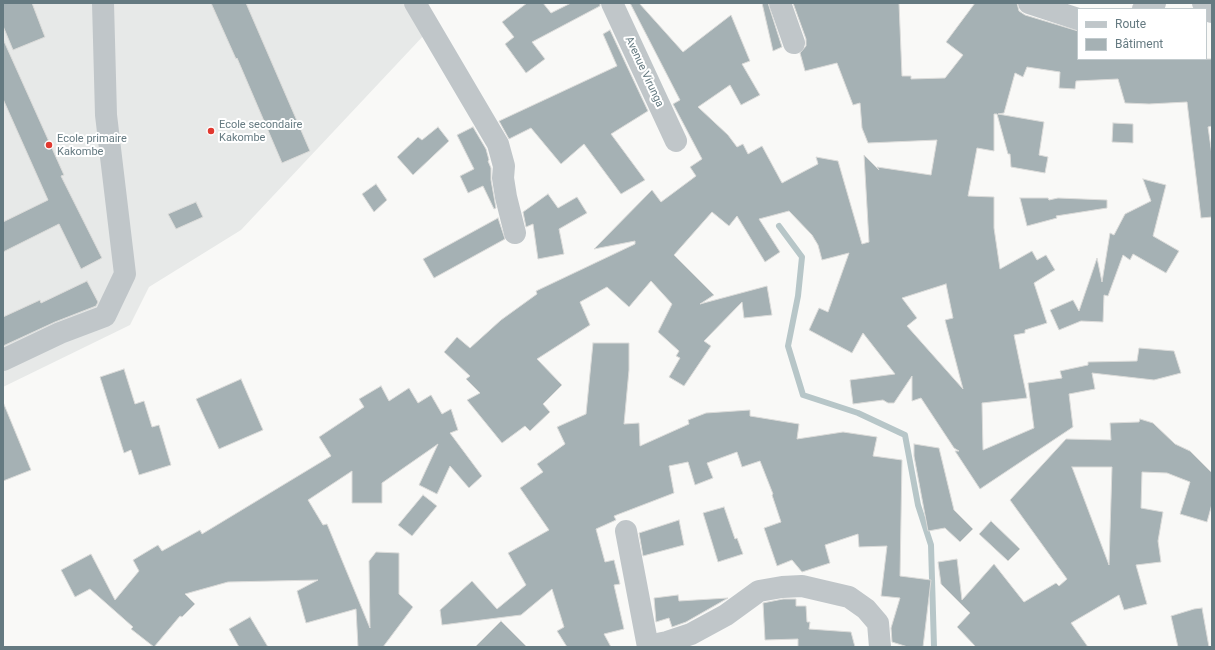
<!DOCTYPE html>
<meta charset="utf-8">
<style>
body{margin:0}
#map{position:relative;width:1215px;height:650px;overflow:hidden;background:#f9f9f7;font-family:Roboto,sans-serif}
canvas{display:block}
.frame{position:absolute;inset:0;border:4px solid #657a81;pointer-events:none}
.legend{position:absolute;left:1077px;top:8px;width:130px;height:52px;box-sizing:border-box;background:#fff;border:1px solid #c1cacd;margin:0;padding:5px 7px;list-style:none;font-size:12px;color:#657a81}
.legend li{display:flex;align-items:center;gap:8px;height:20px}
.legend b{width:20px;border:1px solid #c1cacd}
</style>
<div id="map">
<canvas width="1215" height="650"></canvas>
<div class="frame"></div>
<ul class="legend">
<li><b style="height:5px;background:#c0c6c9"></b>Route</li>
<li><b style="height:11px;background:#a5b1b4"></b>Bâtiment</li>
</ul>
</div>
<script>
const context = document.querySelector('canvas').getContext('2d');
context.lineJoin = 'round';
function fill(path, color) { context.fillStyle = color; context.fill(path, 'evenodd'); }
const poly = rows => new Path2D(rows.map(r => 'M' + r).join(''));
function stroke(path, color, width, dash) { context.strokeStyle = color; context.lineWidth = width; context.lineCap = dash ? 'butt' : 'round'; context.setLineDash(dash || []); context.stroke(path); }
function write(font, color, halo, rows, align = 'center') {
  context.font = font + ' Roboto,sans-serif'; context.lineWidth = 4; context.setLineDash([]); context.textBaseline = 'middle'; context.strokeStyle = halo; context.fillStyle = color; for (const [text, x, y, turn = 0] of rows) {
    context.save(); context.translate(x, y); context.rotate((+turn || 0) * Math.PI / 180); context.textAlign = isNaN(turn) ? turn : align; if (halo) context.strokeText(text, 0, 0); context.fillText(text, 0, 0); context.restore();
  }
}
fill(poly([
 [3,3,411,3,426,33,241,230,149,287,130,325,3,387]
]), '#e7e9e8');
stroke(poly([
 [779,226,802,257,798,296,788,346,803,395,858,413,905,435,918,505,931,545,934,647]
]), '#b7c6c8', 6);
const building = poly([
 [3,3,32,3,45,37,13,50,3,26,3,3],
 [211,3,246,3,310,151,282,163,237,58,236,59,211,3],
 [527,3,543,3,551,13,571,3,600,3,600,6,532,42,545,59,526,73,505,44,514,37,502,22,527,3],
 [630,3,639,3,683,52,731,15,750,61,742,64,760,95,741,105,730,85,698,107,728,135,737,147,743,144,748,154,762,146,782,183,818,164,816,157,838,161,862,244,869,242,864,155,879,170,877,167,931,175,937,140,868,143,862,128,860,103,853,105,837,63,805,71,800,53,806,46,806,39,793,3,899,3,902,76,911,76,911,79,945,78,963,55,946,42,975,3,1017,3,1019,11,1025,15,1078,31,1078,59,1212,59,1212,126,1208,127,1212,155,1212,217,1201,218,1187,102,1149,104,1125,103,1118,79,1076,81,1075,89,1059,88,1060,72,1027,67,1023,77,1015,73,1004,113,998,114,1044,122,1039,155,1048,157,1045,173,1011,167,1010,154,1008,154,997,114,994,114,994,151,977,148,968,196,994,197,994,228,1000,269,1032,251,1037,260,1046,255,1055,270,1034,283,1047,323,1025,330,1025,333,1014,335,1027,398,982,403,983,450,1034,428,1028,383,1062,378,1060,371,1088,365,1088,362,1137,361,1139,348,1174,351,1181,373,1154,380,1092,373,1095,389,1069,394,1073,427,980,489,955,451,959,451,954,448,921,398,912,401,912,376,894,403,888,403,883,400,853,404,850,380,895,374,863,333,852,353,809,330,819,308,828,312,849,253,822,260,818,245,812,235,789,211,759,219,780,252,765,262,737,216,729,226,712,212,674,255,714,295,700,304,767,286,772,315,744,318,742,302,704,341,711,346,684,386,669,377,680,358,676,356,679,351,658,332,672,304,651,281,629,307,607,287,580,302,590,325,537,359,562,385,543,404,550,412,530,431,525,426,502,443,467,400,480,393,466,379,470,376,444,352,457,337,470,348,501,320,537,294,536,291,635,244,635,241,594,249,652,190,661,202,696,176,690,167,702,159,673,104,680,100,630,3],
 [946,284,953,318,945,320,963,389,907,326,917,318,902,298,946,284],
 [762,3,768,3,782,47,773,51,762,3],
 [610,30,648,111,611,134,645,180,621,194,584,144,561,164,531,128,509,139,499,121,617,66,603,34,610,30],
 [3,39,64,175,61,176,102,258,81,269,59,224,3,252,3,222,48,200,3,99,3,39],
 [1113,123,1133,124,1133,143,1112,142,1113,123],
 [438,127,449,141,413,175,397,157,418,137,422,140,438,127],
 [473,127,486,149,489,160,488,161,491,168,491,180,496,208,494,209,483,186,468,193,460,176,474,169,457,135,473,127],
 [1143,179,1166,185,1153,236,1179,251,1166,273,1133,254,1130,260,1123,255,1108,296,1104,295,1103,322,1081,321,1059,330,1050,310,1073,300,1079,311,1097,258,1102,282,1110,233,1114,235,1125,214,1151,201,1143,179],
 [376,184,387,200,374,212,362,194,376,184],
 [548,194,558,208,577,197,587,213,559,229,564,254,538,259,533,224,526,227,523,212,548,194],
 [1020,198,1048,198,1049,200,1058,198,1107,200,1107,208,1056,216,1057,218,1027,226,1020,198],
 [196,202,203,217,176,229,168,214,196,202],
 [498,218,505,239,434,278,423,259,498,218],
 [87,281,98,302,96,306,55,322,3,346,3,317,40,300,41,303,87,281],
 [593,343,629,343,629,370,624,424,639,423,640,446,689,424,688,420,706,413,750,410,750,416,799,424,797,439,843,432,877,437,873,456,902,460,900,576,931,580,923,647,908,647,892,642,891,628,900,598,881,596,887,546,859,547,858,534,825,545,830,563,802,572,792,560,777,566,764,528,781,522,772,495,773,494,760,461,742,467,737,452,707,463,713,478,695,485,688,462,669,466,674,493,614,516,616,520,596,529,605,562,614,560,620,584,614,585,624,629,604,634,611,647,567,647,557,631,564,627,552,589,521,615,442,625,440,610,472,581,497,609,526,585,508,553,549,530,520,488,543,472,537,464,565,444,557,427,586,414,593,343],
 [124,369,135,404,144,401,152,427,159,425,171,465,139,475,131,450,124,453,100,377,124,369],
 [241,379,263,430,219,449,196,399,241,379],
 [381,386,389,401,409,388,418,403,431,395,442,414,451,409,458,430,450,433,482,476,469,488,450,466,437,494,419,485,438,444,382,483,382,503,352,503,352,471,308,500,323,525,327,524,370,628,369,561,376,552,399,553,399,594,413,607,383,647,358,647,356,609,306,623,297,591,318,580,228,582,185,594,195,604,182,617,180,616,154,647,131,629,133,627,90,589,75,597,61,570,91,554,115,600,139,571,133,560,158,545,162,551,200,530,202,534,331,456,319,437,364,407,359,399,381,386],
 [3,402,31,470,3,481,3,402],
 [1140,419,1153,423,1175,444,1190,451,1212,473,1212,504,1207,522,1180,514,1190,482,1167,473,1142,472,1141,508,1163,512,1158,541,1161,562,1136,565,1147,604,1124,610,1119,595,1071,623,1088,647,976,647,957,627,970,613,941,584,938,562,957,559,962,600,994,564,1024,602,1056,583,1059,586,1067,579,1010,500,1066,439,1111,440,1110,423,1139,422,1140,419],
 [1072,467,1112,467,1109,565,1072,467],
 [914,444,939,448,954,510,973,529,960,542,945,528,928,531,914,456,914,444],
 [423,495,437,506,412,536,398,525,423,495],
 [724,507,735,539,737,538,743,554,718,562,703,513,724,507],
 [679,520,684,545,643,556,639,533,679,520],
 [991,521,1020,549,1008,561,979,534,991,521],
 [678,595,679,601,728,598,686,622,672,627,669,618,656,622,654,598,678,595],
 [783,599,796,599,796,606,806,606,807,622,810,622,809,629,851,632,855,647,798,647,798,639,765,640,763,603,783,599],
 [1202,608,1209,647,1178,647,1171,616,1194,609,1202,608],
 [250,617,268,647,239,647,229,629,250,617],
 [501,621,527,647,475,647,501,621]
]);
fill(building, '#a5b1b4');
stroke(building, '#dbdbd9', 1);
stroke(poly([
 [415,3,498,144,504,166,503,178,506,197,515,233],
 [612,3,676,141],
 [780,3,794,43],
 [1029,3,1078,19],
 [1203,3,1212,12],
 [1143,9,1155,3],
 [3,360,60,333,105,316,125,274,106,115,103,3],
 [626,531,648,647],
 [648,646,667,642,691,634,726,615,759,591,782,587,802,586,849,597,866,609,878,623,880,647]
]), '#c0c6c9', 22);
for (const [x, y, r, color] of [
 [211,131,4,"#e1382f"],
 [49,145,4,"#e1382f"]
]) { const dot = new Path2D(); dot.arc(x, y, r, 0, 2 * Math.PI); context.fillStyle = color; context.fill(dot); stroke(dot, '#fff', 1.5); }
write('11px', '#657a81', '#fff', [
 ["Avenue Virunga",644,72,65]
]);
write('11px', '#657a81', '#fff', [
 ["Ecole secondaire",219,125],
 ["Kakombe",219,138],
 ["Ecole primaire",57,139],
 ["Kakombe",57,152]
], 'left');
</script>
